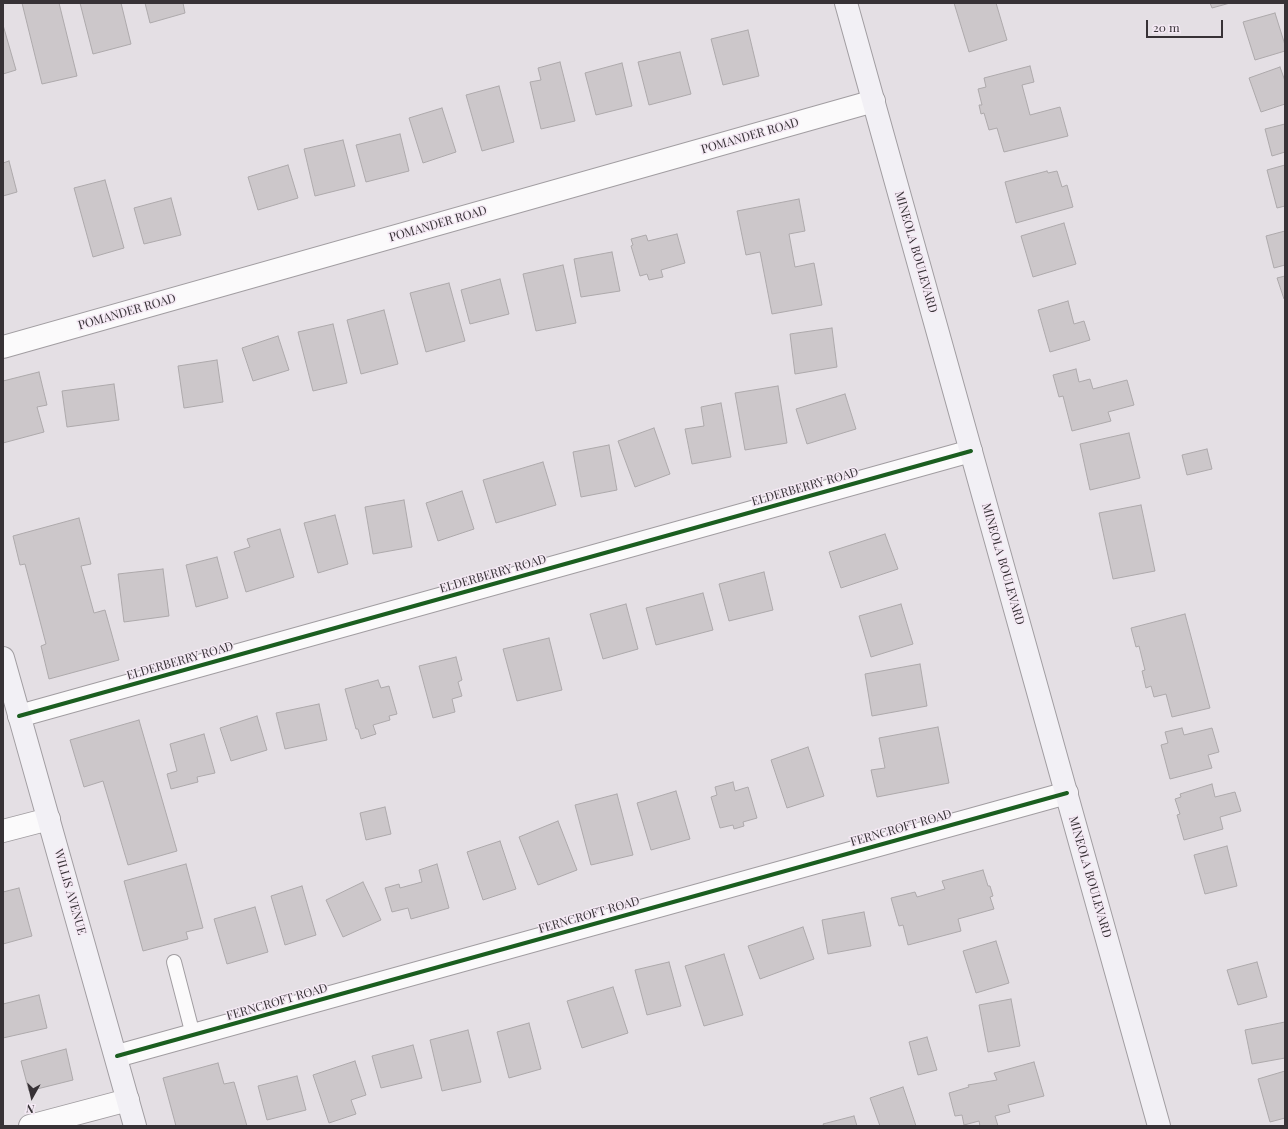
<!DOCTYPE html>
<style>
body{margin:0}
#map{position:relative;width:1288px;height:1129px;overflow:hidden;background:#e4dfe4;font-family:"Playfair Display",serif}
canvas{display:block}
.frame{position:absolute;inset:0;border:4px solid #373236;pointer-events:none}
.north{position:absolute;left:12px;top:1077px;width:40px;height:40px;-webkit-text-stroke:3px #f4e9f4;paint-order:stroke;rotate:188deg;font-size:11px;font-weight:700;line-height:16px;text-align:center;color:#373236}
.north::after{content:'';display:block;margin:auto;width:14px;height:18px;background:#373236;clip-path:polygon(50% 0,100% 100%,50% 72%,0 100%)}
.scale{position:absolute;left:1146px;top:20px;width:77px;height:18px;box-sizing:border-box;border:2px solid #373236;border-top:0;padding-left:5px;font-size:12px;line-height:14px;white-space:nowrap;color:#373236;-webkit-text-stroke:3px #f4e9f4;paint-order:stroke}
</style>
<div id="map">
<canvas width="1288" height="1129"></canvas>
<div class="frame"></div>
<div class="north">N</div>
<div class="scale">20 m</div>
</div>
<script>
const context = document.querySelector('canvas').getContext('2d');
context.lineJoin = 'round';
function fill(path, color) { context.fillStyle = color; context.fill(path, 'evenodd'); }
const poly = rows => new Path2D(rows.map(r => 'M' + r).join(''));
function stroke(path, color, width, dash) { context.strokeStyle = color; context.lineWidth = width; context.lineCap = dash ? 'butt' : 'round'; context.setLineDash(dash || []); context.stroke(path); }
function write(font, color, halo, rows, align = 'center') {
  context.font = font + ' "Playfair Display",serif'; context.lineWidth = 3; context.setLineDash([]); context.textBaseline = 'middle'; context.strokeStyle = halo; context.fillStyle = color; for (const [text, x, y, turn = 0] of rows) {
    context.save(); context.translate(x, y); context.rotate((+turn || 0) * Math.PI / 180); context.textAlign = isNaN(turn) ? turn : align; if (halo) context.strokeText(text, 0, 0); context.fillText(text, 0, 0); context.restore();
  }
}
const building = poly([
 [22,3,59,3,77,76,42,84,22,3],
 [80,3,121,3,131,44,93,54,80,3],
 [145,3,183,3,185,13,150,23,145,3],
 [954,3,996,3,1007,40,969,52,954,3],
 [1210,3,1230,3,1212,8,1210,3],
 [1275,13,1285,45,1285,51,1255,60,1243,22,1275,13],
 [3,25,16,70,3,74,3,25],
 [748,30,759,76,723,85,711,39,748,30],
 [680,52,691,94,649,105,638,62,680,52],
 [560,62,575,121,541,129,530,82,541,80,538,68,560,62],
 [622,63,632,106,596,115,585,73,622,63],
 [1030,66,1034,82,1022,85,1030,115,1060,107,1068,136,1004,152,997,128,989,130,984,113,981,114,979,105,982,105,978,89,986,87,984,78,1030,66],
 [1280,67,1285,81,1285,104,1261,112,1249,78,1280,67],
 [499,86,514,142,482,151,466,95,499,86],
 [442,108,456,152,423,163,409,118,442,108],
 [1285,124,1285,152,1272,156,1265,129,1285,124],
 [400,134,409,171,366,182,356,145,400,134],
 [343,140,355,186,315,196,304,149,343,140],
 [9,161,17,192,3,196,3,163,9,161],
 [288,165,298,198,258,210,248,177,288,165],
 [1285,165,1285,206,1277,208,1267,170,1285,165],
 [1047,171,1048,173,1057,171,1062,187,1067,185,1073,207,1016,223,1005,182,1047,171],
 [105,180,124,248,93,257,74,188,105,180],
 [171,198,181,235,144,244,134,208,171,198],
 [799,199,805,231,789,234,795,267,814,263,822,305,772,314,760,252,746,255,737,211,799,199],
 [1064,223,1076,264,1033,277,1021,236,1064,223],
 [1285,231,1285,265,1274,268,1266,236,1285,231],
 [677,234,685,263,661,270,663,277,649,280,647,274,640,276,631,246,633,245,631,239,646,235,648,241,677,234],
 [612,252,620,291,581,297,574,259,612,252],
 [563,265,576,323,536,331,523,274,563,265],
 [1285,276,1285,299,1284,299,1277,278,1285,276],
 [500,279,509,314,470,324,461,290,500,279],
 [449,283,465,341,426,352,410,293,449,283],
 [1068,301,1074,324,1084,321,1090,340,1050,352,1038,310,1068,301],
 [384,310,398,364,361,374,347,320,384,310],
 [333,324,347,383,313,391,298,332,333,324],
 [832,328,837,367,795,374,790,334,832,328],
 [278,336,289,370,253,381,242,348,278,336],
 [217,360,223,402,184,408,178,366,217,360],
 [1076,369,1079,382,1090,379,1093,389,1127,380,1134,405,1108,412,1111,421,1072,431,1063,396,1059,397,1053,375,1076,369],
 [39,372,47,405,37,407,44,432,3,443,3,381,39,372],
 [114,384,119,420,67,427,62,391,114,384],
 [778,386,787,443,745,450,735,393,778,386],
 [845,394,856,429,807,444,796,409,845,394],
 [721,403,731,457,692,464,685,429,704,426,701,407,721,403],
 [654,428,670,474,635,487,618,441,654,428],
 [1129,433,1140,478,1090,490,1080,444,1129,433],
 [609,445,617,490,581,497,573,452,609,445],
 [1207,449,1212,469,1187,475,1182,455,1207,449],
 [543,462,556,505,496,523,483,480,543,462],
 [462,491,474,529,438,541,426,503,462,491],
 [404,500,412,547,373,554,365,507,404,500],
 [1141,505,1155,571,1113,579,1099,513,1141,505],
 [335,515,348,564,318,573,304,523,335,515],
 [79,518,91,564,81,566,94,613,105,610,119,660,49,679,41,646,46,644,25,564,20,565,13,536,79,518],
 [280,529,294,577,246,592,234,552,250,547,247,539,280,529],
 [885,534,898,569,841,588,829,552,885,534],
 [217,557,228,598,196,607,186,565,217,557],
 [163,569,169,616,124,622,118,574,163,569],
 [764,572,773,610,729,621,719,584,764,572],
 [703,593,713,630,656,645,646,608,703,593],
 [626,604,638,649,603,659,590,614,626,604],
 [901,604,913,644,871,657,859,616,901,604],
 [1185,614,1210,708,1172,717,1166,694,1154,697,1151,686,1146,688,1142,671,1145,670,1139,646,1136,647,1131,628,1185,614],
 [549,638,562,690,517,701,503,649,549,638],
 [456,657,462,680,458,682,462,696,452,699,455,712,433,718,419,666,456,657],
 [920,664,927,706,872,716,865,674,920,664],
 [378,680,381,688,389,686,397,714,389,716,390,720,373,725,376,734,361,739,358,729,356,729,345,689,378,680],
 [319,704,327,740,285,749,276,713,319,704],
 [257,716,267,750,231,761,220,728,257,716],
 [139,720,177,851,128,865,103,781,84,787,70,740,139,720],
 [938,727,949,783,877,797,871,770,885,768,879,738,938,727],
 [1182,728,1184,735,1212,728,1219,752,1208,755,1212,768,1170,779,1161,745,1168,743,1165,732,1182,728],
 [204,734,215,773,197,777,198,782,171,789,167,774,177,771,170,744,204,734],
 [808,747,824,796,787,808,771,760,808,747],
 [733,782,735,791,748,787,757,818,743,822,744,826,734,829,733,825,720,828,711,797,717,795,715,787,733,782],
 [1212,784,1215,797,1235,792,1241,811,1220,817,1223,829,1184,840,1177,815,1180,814,1175,799,1181,797,1180,794,1212,784],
 [676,791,690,839,651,850,637,803,676,791],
 [617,794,633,855,591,865,575,805,617,794],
 [385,807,391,834,366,840,360,813,385,807],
 [558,821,577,870,538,885,519,837,558,821],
 [500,841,516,889,483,900,467,852,500,841],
 [1227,846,1237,886,1205,894,1194,855,1227,846],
 [186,864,203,928,186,932,188,939,143,951,124,881,186,864],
 [437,864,449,908,411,919,408,908,392,912,385,888,399,884,400,888,422,882,419,870,437,864],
 [983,870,988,886,990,886,993,896,990,897,994,909,958,919,961,931,908,945,903,925,899,926,891,898,915,892,917,897,945,889,942,881,983,870],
 [363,882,381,920,343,937,326,900,363,882],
 [302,886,316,935,285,945,271,896,302,886],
 [19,888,32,936,3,944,3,892,19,888],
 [255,907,268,952,227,964,214,919,255,907],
 [864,912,871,946,828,954,822,920,864,912],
 [803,927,814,959,760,979,748,946,803,927],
 [996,941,1009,983,976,993,963,951,996,941],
 [724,954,743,1015,704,1026,685,966,724,954],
 [669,962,681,1006,647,1015,635,970,669,962],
 [1257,962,1267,997,1238,1005,1227,970,1257,962],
 [613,987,628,1033,582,1048,567,1001,613,987],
 [39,995,47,1028,3,1038,3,1004,39,995],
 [1011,999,1020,1046,988,1052,979,1005,1011,999],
 [1285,1022,1285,1058,1252,1064,1245,1030,1285,1022],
 [529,1023,541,1069,509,1078,497,1032,529,1023],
 [468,1030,481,1082,442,1091,430,1040,468,1030],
 [927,1037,937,1070,918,1075,909,1042,927,1037],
 [413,1045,422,1078,381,1088,372,1056,413,1045],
 [66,1049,73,1080,29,1091,21,1061,66,1049],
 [355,1061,366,1095,351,1100,356,1114,329,1123,313,1075,355,1061],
 [1034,1062,1044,1096,1008,1105,1010,1112,995,1116,998,1126,980,1126,979,1121,964,1125,962,1115,955,1116,949,1093,969,1087,968,1085,997,1080,994,1073,1034,1062],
 [218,1063,224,1084,234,1082,247,1126,176,1126,163,1078,218,1063],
 [1285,1071,1285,1118,1270,1122,1258,1079,1285,1071],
 [297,1076,306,1110,267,1120,258,1086,297,1076],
 [903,1087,916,1126,880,1126,870,1098,903,1087],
 [854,1116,857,1126,824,1126,823,1124,854,1116]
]);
fill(building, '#ccc7ca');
stroke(building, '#ada9ab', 1);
const service = poly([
 [174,962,193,1035]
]);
const minor = poly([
 [3,347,874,101],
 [19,716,971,451],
 [3,831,49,819],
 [117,1056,1067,793],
 [30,1126,128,1100]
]);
const secondary = poly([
 [846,3,1159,1126],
 [3,658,135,1126]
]);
stroke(service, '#a19da1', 16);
stroke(minor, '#a19da1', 24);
stroke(secondary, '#a19da1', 24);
stroke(service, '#fbfafb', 14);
stroke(minor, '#fbfafb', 22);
stroke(secondary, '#f2f0f5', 22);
stroke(poly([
 [19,716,971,451],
 [117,1056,1067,793]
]), '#1b5e20', 4);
write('12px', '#373236', '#f4e9f4', [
 ["POMANDER ROAD",750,136,-16],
 ["POMANDER ROAD",438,224,-16],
 ["MINEOLA BOULEVARD",916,252,74],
 ["POMANDER ROAD",127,312,-16],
 ["ELDERBERRY ROAD",805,487,-16],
 ["MINEOLA BOULEVARD",1003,564,74],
 ["ELDERBERRY ROAD",493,574,-16],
 ["ELDERBERRY ROAD",180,661,-16],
 ["FERNCROFT ROAD",901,828,-16],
 ["MINEOLA BOULEVARD",1090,877,74],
 ["WILLIS AVENUE",70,892,74],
 ["FERNCROFT ROAD",589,915,-16],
 ["FERNCROFT ROAD",277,1002,-16]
]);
</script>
